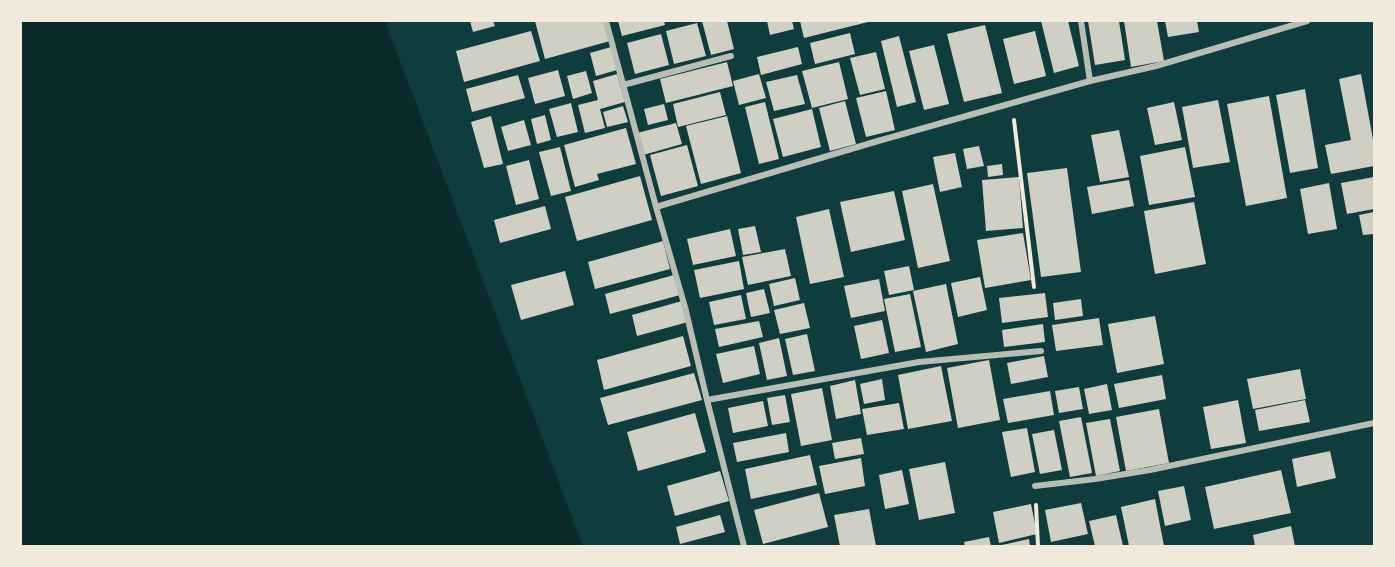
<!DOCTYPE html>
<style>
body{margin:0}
#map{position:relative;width:1395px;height:567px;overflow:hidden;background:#0f3d3e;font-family:Literata,serif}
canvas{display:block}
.frame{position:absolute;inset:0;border:22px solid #f1e9da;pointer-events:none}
</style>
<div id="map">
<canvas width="1395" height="567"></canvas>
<div class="frame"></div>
</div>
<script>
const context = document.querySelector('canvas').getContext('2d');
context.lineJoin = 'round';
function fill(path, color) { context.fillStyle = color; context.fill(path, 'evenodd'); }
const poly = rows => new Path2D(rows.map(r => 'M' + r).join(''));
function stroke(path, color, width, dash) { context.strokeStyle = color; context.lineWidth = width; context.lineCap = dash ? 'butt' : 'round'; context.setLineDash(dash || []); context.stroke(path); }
fill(poly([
 [21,21,385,21,583,546,21,546]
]), '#0a2a2b');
fill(poly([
 [470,21,493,21,495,26,473,32],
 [535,21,605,21,610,41,545,59],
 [618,21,664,21,665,25,622,36],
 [702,21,727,21,734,49,711,55],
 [767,21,792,21,794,29,770,35],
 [800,21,868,21,868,22,804,38],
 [1041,21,1068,21,1079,66,1054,73],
 [1088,21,1119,21,1125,60,1095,65],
 [1124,21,1157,21,1164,61,1131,67],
 [1165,21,1197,21,1199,32,1168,37],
 [697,23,706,56,674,64,666,31],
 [985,25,1002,93,964,102,947,34],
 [531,31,540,61,464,82,456,51],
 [1035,31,1046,76,1014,84,1003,39],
 [850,33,855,54,815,64,810,43],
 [661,34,669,65,635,74,627,43],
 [899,36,916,102,897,107,881,41],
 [934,45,949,104,924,110,909,51],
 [611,47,617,70,596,76,590,53],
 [798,47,802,64,761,75,757,57],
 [876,52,885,89,860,95,850,58],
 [727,62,733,86,666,103,660,79],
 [839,62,848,99,812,108,802,71],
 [558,70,565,96,535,104,528,78],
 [586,71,592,93,573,99,567,76],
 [617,74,625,102,600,109,605,128,585,133,578,105,598,100,593,81],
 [759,74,766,98,739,105,733,81],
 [1361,74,1374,145,1374,166,1331,174,1325,145,1351,140,1339,79],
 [518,75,525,98,472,112,466,89],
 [797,75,805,104,774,111,766,82],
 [1305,89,1318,168,1290,173,1276,95],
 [886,91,895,130,866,137,856,98],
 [720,92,726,115,678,127,673,104],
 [1269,96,1287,198,1246,206,1227,104],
 [1218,100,1230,162,1193,168,1182,107],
 [845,101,856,144,830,151,819,108],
 [765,102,779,159,759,164,745,107],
 [1174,102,1182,140,1155,145,1147,108],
 [571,103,578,132,557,137,549,109],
 [664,104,668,120,648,125,644,109],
 [623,106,628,122,607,127,603,112],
 [812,109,821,147,783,157,773,119],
 [545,115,551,140,537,144,531,119],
 [491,116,503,164,484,168,471,122],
 [727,116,741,173,701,184,686,126],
 [524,120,531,145,508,151,501,127],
 [676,123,682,144,643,155,637,133],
 [626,128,636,164,597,174,599,180,575,187,564,145],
 [1119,130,1129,177,1100,182,1091,135],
 [687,145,698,186,661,196,650,155],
 [979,146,984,166,967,169,963,149],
 [560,147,571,191,551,196,539,152],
 [1185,147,1195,197,1149,205,1140,156],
 [955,153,962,187,940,192,933,157],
 [529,160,539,199,516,205,506,166],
 [1002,164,1003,175,988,177,987,166],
 [1067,168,1081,272,1041,277,1027,173],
 [640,176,652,220,577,241,565,197],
 [1019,177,1023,228,986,231,982,180],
 [1374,177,1374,209,1347,214,1341,183],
 [1129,180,1134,206,1092,214,1087,187],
 [1329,183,1337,229,1308,234,1300,189],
 [933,184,950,261,918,268,902,191],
 [894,191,905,240,851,252,840,202],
 [1194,202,1206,264,1155,274,1144,211],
 [545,206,551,229,500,243,494,220],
 [829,209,844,277,810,284,796,217],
 [1374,212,1374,234,1363,235,1359,215],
 [755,226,761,252,743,255,738,229],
 [730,229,736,256,693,265,687,239],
 [1023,233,1031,280,985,288,977,240],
 [663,241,670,269,595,289,588,262],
 [785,249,791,276,748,285,742,257],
 [739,261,744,289,700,298,694,270],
 [909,266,914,290,889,295,884,271],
 [565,271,574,305,521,320,511,285],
 [674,275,680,295,610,314,605,294],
 [980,277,987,310,958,317,951,283],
 [795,278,800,300,774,306,769,284],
 [879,279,885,311,851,318,844,286],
 [946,284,958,344,926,352,913,291],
 [764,289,770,313,751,317,746,293],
 [1045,293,1048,317,1002,323,999,298],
 [910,294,921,347,895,352,884,299],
 [741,295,746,319,714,325,709,302],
 [1081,299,1083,316,1055,320,1053,303],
 [682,301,688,322,637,336,632,315],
 [804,303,810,328,780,334,774,310],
 [1155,316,1164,364,1117,373,1108,324],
 [1099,318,1103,345,1056,351,1052,325],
 [882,320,889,353,861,359,854,326],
 [759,321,763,337,719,347,715,329],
 [1043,324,1045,342,1004,347,1002,330],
 [807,334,815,371,793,375,785,339],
 [683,336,691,366,604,390,597,360],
 [779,338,787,376,767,380,759,343],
 [754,346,760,374,723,383,716,354],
 [1044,356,1048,377,1011,384,1007,363],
 [989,360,1000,420,958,428,947,368],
 [941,366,952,421,908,429,898,375],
 [1300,369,1306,399,1253,409,1247,379],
 [694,373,702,400,608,425,600,398],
 [1162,375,1166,399,1119,408,1114,384],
 [882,379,885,400,864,404,860,384],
 [855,380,861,414,836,419,830,386],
 [1107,384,1112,410,1089,414,1084,389],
 [1079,387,1083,409,1059,413,1055,391],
 [822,388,832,440,801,446,791,394],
 [1050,391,1054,415,1008,423,1003,399],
 [785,395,790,422,772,425,767,398],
 [1238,400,1246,443,1211,449,1203,407],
 [1305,400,1310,422,1259,431,1255,410],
 [763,401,768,426,733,433,728,408],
 [899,403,904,429,867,435,862,409],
 [1159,409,1169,463,1126,471,1116,417],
 [695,413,706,452,638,471,627,432],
 [1081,417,1092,473,1070,477,1059,421],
 [1110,419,1120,471,1096,476,1086,423],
 [1027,428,1035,472,1011,477,1002,432],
 [1054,430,1062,470,1040,474,1032,434],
 [786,433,789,452,737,462,733,443],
 [861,438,864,454,835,459,832,443],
 [1330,451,1336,478,1297,487,1292,459],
 [810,455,817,485,751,499,745,469],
 [861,458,865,486,825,494,819,466],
 [945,462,955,513,919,520,909,469],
 [902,470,909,504,885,509,879,475],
 [1281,470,1291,513,1214,529,1205,487],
 [720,471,729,501,675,516,667,486],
 [1184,486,1191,520,1165,526,1158,491],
 [819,493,828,527,763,544,754,510],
 [1155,499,1164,546,1129,546,1121,507],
 [1081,503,1088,534,1051,542,1045,510],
 [1031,504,1037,534,999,543,993,512],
 [869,509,876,546,840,546,834,515],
 [720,515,725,532,680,544,676,527],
 [1116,515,1123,546,1095,546,1089,521],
 [1291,526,1295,546,1255,546,1253,535],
 [989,537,991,546,965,546,964,542],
 [1029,539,1030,546,1002,546,1002,545]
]), '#cfcfc3');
stroke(poly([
 [1014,120,1034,287],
 [1036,505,1038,546]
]), '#f1e9da', 4);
stroke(poly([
 [606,21,656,207,685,307,707,400,744,546],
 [1081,21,1090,81],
 [623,85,731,56],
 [656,207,878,141,1090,81,1156,66,1307,21],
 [707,400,919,362,1041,351],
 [1035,486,1095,479,1150,470,1374,423]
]), '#b8beb3', 6);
</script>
